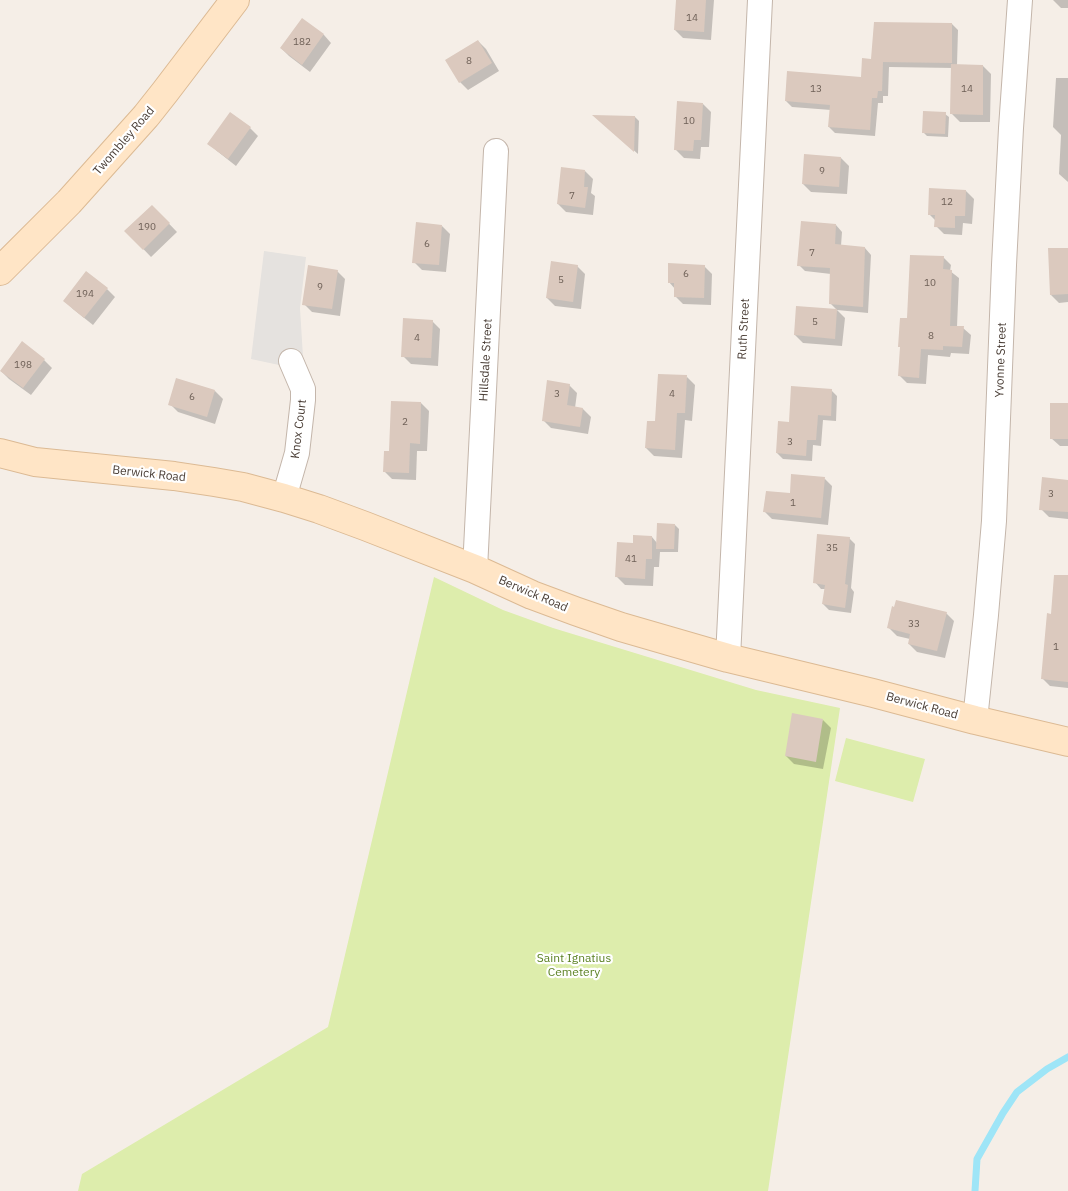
<!DOCTYPE html>
<style>
body{margin:0}
canvas{display:block;background:#f5eee7}
</style>
<canvas width="1068" height="1191"></canvas>
<script>
const context = document.querySelector('canvas').getContext('2d');
context.lineJoin = 'round';
function fill(path, color) { context.fillStyle = color; context.fill(path, 'evenodd'); }
const poly = rows => new Path2D(rows.map(r => 'M' + r).join(''));
function stroke(path, color, width, dash) { context.strokeStyle = color; context.lineWidth = width; context.lineCap = dash ? 'butt' : 'round'; context.setLineDash(dash || []); context.stroke(path); }
function write(font, color, halo, rows, align = 'center') {
  context.font = font + ' "IBM Plex Sans",sans-serif'; context.lineWidth = 4.5; context.setLineDash([]); context.textBaseline = 'middle'; context.strokeStyle = halo; context.fillStyle = color; for (const [text, x, y, turn = 0] of rows) {
    context.save(); context.translate(x, y); context.rotate((+turn || 0) * Math.PI / 180); context.textAlign = isNaN(turn) ? turn : align; if (halo) context.strokeText(text, 0, 0); context.fillText(text, 0, 0); context.restore();
  }
}
fill(poly([
 [434,577,503,610,553,628,756,690,840,708,768,1191,78,1191,82,1174,328,1027],
 [846,738,925,759,913,802,835,781]
]), '#ddedac');
fill(poly([
 [264,251,306,257,300,308,303,357,279,365,251,359]
]), '#e5e2df');
fill(poly([
 [677,0,714,0,711,40,683,38,675,30],
 [1053,0,1068,0,1068,8,1061,8],
 [302,20,324,35,331,43,310,72,289,56,281,48],
 [952,24,958,30,957,65,983,66,991,74,990,122,960,122,952,114,953,68,889,67,888,96,883,96,883,103,878,103,875,136,835,133,829,127,831,110,792,107,786,101,862,78,872,60],
 [478,41,486,49,499,71,468,90,460,82,447,60],
 [1056,78,1068,78,1068,182,1059,174,1061,135,1053,127],
 [703,104,711,112,709,147,701,147,700,159,684,158,676,150],
 [231,114,250,128,258,136,236,166,217,151,209,143],
 [945,114,949,117,948,137,927,136,923,132],
 [595,116,635,117,639,121,638,154],
 [841,158,849,166,847,194,811,192,803,184],
 [585,171,593,179,591,193,595,196,593,215,566,212,558,204],
 [966,191,974,199,972,224,963,223,962,235,944,234,936,226,936,221,929,214],
 [152,206,177,232,151,257,126,231],
 [836,225,842,232,841,246,865,248,871,255,868,313,837,310,831,304,831,274,805,271,799,265],
 [442,226,450,234,446,272,422,270,414,262],
 [1068,249,1068,302,1059,303,1051,295],
 [943,257,951,265,950,271,959,278,957,327,963,328,971,335,969,354,951,353,950,357,928,355,926,384,907,383,900,376,901,348,900,347,908,320],
 [577,266,585,274,581,309,555,306,547,298],
 [704,266,712,274,711,305,683,304,675,296,675,289,669,282],
 [337,271,345,279,340,316,312,312,304,304],
 [107,289,115,297,93,325,73,309,65,301],
 [837,310,845,318,842,346,803,343,795,335],
 [432,321,440,329,438,366,411,364,403,356],
 [44,360,52,368,31,395,9,379,1,371],
 [687,377,695,385,692,421,685,420,682,458,654,456,646,448,657,423],
 [569,385,577,393,575,408,583,409,591,417,588,434,551,428,543,420],
 [831,390,837,396,836,421,823,420,821,446,813,445,812,461,783,459,777,453],
 [215,391,223,399,215,424,178,412,170,404],
 [421,403,429,411,427,451,417,451,416,480,392,479,384,471,391,452],
 [1068,404,1068,446,1060,446,1051,438],
 [825,479,832,486,828,525,772,519,765,512],
 [1068,481,1068,519,1049,517,1041,509],
 [675,525,679,529,678,552,660,552,659,567,654,567,653,586,625,585,617,577,634,544,652,537,657,543],
 [849,538,855,544,851,588,854,592,851,613,829,610,823,604,825,589,821,589,815,582],
 [1068,601,1068,688,1050,686,1043,679,1052,615],
 [946,613,954,621,945,658,917,652,909,644,910,639,897,636,889,628],
 [823,720,831,728,823,769,794,764,786,756]
]), '#0003');
stroke(poly([
 [975,1191,977,1159,1003,1113,1017,1092,1047,1069,1068,1057]
]), '#9ee5f7', 7);
fill(poly([
 [676,0,706,0,704,32,674,30],
 [302,18,324,34,302,65,280,48],
 [874,22,952,23,952,63,883,62,882,91,878,91,877,98,872,98,870,130,828,127,830,105,785,101,787,71,861,77,862,58,871,59],
 [478,40,492,63,459,83,445,60],
 [951,64,983,65,983,115,950,114],
 [677,101,703,103,701,140,694,140,693,151,674,150],
 [923,111,946,112,945,134,922,133],
 [230,112,251,127,228,159,207,144],
 [592,115,635,116,634,152],
 [804,154,841,157,839,187,802,184],
 [561,167,585,170,584,187,588,187,585,208,557,204],
 [929,188,966,190,965,216,955,216,955,228,934,227,935,215,928,215],
 [152,205,170,223,143,250,124,231],
 [801,221,836,224,835,244,865,247,863,307,829,304,830,268,797,266],
 [416,222,442,225,439,265,412,263],
 [1048,248,1068,248,1068,294,1050,295],
 [910,255,944,256,943,269,952,270,950,326,964,326,962,347,943,346,943,350,921,349,919,378,898,376,900,347,898,347,900,318,907,318],
 [551,261,578,265,573,302,546,298],
 [668,263,705,265,704,298,674,297,674,283,668,283],
 [308,265,338,270,332,309,302,305],
 [86,271,108,288,84,318,63,301],
 [796,306,837,309,835,339,794,335],
 [403,318,433,320,431,358,401,357],
 [22,341,45,359,23,388,0,371],
 [658,374,687,375,685,413,677,413,675,450,645,448,647,421,655,421],
 [176,378,215,390,207,417,168,405],
 [547,380,570,384,567,405,583,408,580,427,542,421],
 [791,386,832,389,831,416,818,415,816,440,807,440,806,456,776,453,778,421,789,422],
 [391,401,421,402,420,444,410,443,409,473,383,472,384,451,389,451],
 [1050,403,1068,403,1068,439,1050,439],
 [791,474,825,477,821,518,763,512,766,491,790,493],
 [1042,477,1068,480,1068,512,1039,510],
 [657,523,675,524,674,549,656,549],
 [817,534,850,537,845,584,848,585,845,608,822,604,825,585,813,583],
 [633,535,652,536,652,559,646,559,645,579,615,577,617,542,633,543],
 [1054,575,1068,575,1068,682,1041,679,1047,613,1051,614],
 [896,600,947,612,937,651,908,644,910,634,887,628,892,606,894,607],
 [792,713,823,719,816,762,785,756]
]), '#dbc9be');
const street = poly([
 [284,498,297,453,303,400,303,389,291,361],
 [475,569,496,151],
 [728,658,760,0],
 [975,720,986,615,994,521,1004,265,1011,128,1020,0]
]);
const secondary = poly([
 [0,271,69,202,146,116,165,92,235,0],
 [0,453,35,462,174,476,214,482,243,487,284,498,319,509,365,526,475,569,532,595,575,611,621,627,728,658,873,693,975,720,1068,742]
]);
stroke(street, '#c4b6ab', 26);
stroke(secondary, '#dcba94', 30);
stroke(street, '#fff', 24);
stroke(secondary, '#ffe5c6', 28);
write('10px', '#6e6057', null, [
 ["14",692,18],
 ["182",302,42],
 ["8",469,61],
 ["13",816,89],
 ["14",967,89],
 ["10",689,121],
 ["9",822,171],
 ["7",572,196],
 ["12",947,202],
 ["190",147,227],
 ["6",427,244],
 ["7",812,253],
 ["6",686,274],
 ["5",561,280],
 ["10",930,283],
 ["9",320,287],
 ["194",85,294],
 ["5",815,322],
 ["8",931,336],
 ["4",417,338],
 ["198",23,365],
 ["3",557,394],
 ["4",672,394],
 ["6",192,397],
 ["2",405,422],
 ["3",790,442],
 ["3",1051,494],
 ["1",793,503],
 ["35",832,548],
 ["41",631,559],
 ["33",914,624],
 ["1",1056,647]
]);
write('12px', '#493d35', '#fff', [
 ["Twombley Road",124,141,-49],
 ["Ruth Street",744,329,-87],
 ["Hillsdale Street",486,360,-87],
 ["Yvonne Street",1001,360,-88],
 ["Knox Court",299,429,-83],
 ["Berwick Road",149,474,6],
 ["Berwick Road",533,594,23],
 ["Berwick Road",922,706,15]
]);
write('12px', '#5a8022', '#fff', [
 ["Saint Ignatius",574,959],
 ["Cemetery",574,973]
]);
</script>
